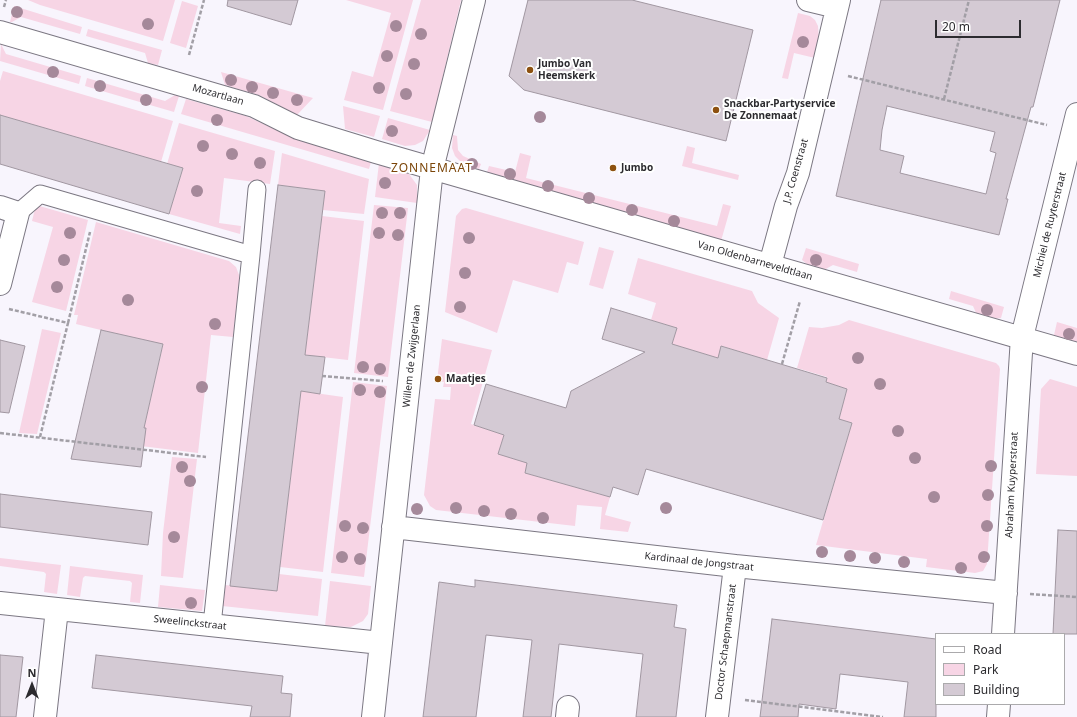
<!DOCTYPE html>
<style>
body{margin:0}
#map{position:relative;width:1077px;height:717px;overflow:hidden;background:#f8f5fd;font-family:"Noto Sans",sans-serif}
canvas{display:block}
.legend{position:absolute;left:935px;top:633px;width:130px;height:72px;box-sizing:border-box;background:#fff;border:1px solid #abaaac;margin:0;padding:5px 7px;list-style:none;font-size:12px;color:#2c2b2f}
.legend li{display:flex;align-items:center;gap:8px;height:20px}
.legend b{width:20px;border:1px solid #abaaac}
.north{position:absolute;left:12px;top:665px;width:40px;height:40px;-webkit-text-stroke:3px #fff;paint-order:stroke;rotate:0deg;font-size:11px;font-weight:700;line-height:16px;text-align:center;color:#2c2b2f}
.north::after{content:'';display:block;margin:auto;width:14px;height:18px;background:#2c2b2f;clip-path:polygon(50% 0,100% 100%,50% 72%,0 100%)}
.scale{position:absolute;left:935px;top:20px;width:86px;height:18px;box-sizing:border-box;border:2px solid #2c2b2f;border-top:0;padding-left:5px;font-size:12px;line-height:14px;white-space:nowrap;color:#2c2b2f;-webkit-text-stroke:3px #fff;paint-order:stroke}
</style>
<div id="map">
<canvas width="1077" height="717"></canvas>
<ul class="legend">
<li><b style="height:5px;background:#fff"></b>Road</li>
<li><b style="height:11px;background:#f7d5e5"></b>Park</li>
<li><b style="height:11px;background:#d4cad4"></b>Building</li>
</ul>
<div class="north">N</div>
<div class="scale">20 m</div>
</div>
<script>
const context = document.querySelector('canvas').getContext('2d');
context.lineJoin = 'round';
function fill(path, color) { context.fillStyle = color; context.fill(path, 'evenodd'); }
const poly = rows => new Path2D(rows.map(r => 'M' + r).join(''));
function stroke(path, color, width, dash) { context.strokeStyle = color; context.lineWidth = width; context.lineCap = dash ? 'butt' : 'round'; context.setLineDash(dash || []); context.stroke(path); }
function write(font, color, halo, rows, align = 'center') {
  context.font = font + ' "Noto Sans",sans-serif'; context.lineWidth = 4; context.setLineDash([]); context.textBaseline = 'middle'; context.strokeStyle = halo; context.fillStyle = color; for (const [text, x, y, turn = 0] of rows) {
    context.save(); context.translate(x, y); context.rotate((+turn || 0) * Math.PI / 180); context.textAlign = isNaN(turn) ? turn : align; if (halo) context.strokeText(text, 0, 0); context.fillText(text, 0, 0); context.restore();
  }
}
fill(poly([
 [28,0,175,0,163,41,40,5],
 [346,0,413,0,383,110,344,100,352,71,373,77,391,13],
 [421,0,461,0,432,122,390,111],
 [182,1,198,6,186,48,170,43],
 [14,6,82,27,80,34,21,17,12,22,10,22],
 [798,13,810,16,815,20,818,26,819,40,815,58,794,53,788,79,782,78],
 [88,29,162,50,158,65,148,63,145,53,86,36],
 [1,44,6,54,81,76,79,84,0,61],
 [3,71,173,121,161,162,0,115,0,81],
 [221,72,313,98,297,115,261,96,225,85],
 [87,78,165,101,175,95,179,96,174,112,85,86],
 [186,99,246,116,298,140,371,162,369,169,181,114],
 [343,106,380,116,374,137,345,129],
 [388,118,430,130,423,141,415,145,405,146,382,139],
 [179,123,275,151,270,184,224,178,219,223,241,226,240,234,169,214,183,169,167,164],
 [453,135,457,136,458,150,463,156,481,164,479,169,461,162,455,156,452,148],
 [687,146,695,148,692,163,739,175,738,180,682,166],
 [282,153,369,179,364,214,323,210,324,191,278,185],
 [520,153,531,156,526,178,717,226,723,204,731,206,721,241,487,172,489,166,515,172],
 [379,163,403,170,409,174,417,185,417,203,375,197],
 [36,205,88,220,66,311,32,302,53,227,32,221],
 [374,205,408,208,388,377,354,373],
 [466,208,584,242,578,265,567,262,558,293,513,280,497,333,445,312,456,216,462,209],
 [322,216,364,221,348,360,305,355],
 [96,222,229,261,236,267,239,275,239,286,233,337,211,335,198,453,108,442,144,428,163,345,76,324,78,315,74,315],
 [599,247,614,251,603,289,589,285],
 [806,248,859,264,857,272,833,265,824,270,808,265,802,260],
 [638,258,752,291,758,303,779,318,767,360,722,346,718,358,672,344,677,328,651,320,656,303,628,294],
 [951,291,1004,307,1001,318,992,319,977,315,973,306,949,299],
 [849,320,996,363,999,366,1000,369,987,564,983,571,975,573,926,567,927,559,816,545,852,423,839,419,847,389,826,382,827,377,797,368,809,327,822,328,839,325],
 [1057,322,1077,328,1077,344,1060,339,1054,335],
 [42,329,61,333,37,434,19,433],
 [442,339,492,350,471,424,504,435,498,454,528,463,525,473,610,497,605,515,631,522,628,532,600,529,602,507,577,505,575,526,436,510,430,506,424,495,435,399,450,400,451,387,443,387,444,382,437,381],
 [1050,379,1077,387,1077,476,1036,474,1041,389],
 [353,382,387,386,364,577,331,573],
 [301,391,343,397,323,572,280,567],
 [172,457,197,459,183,578,161,576,163,533],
 [0,558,61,565,57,594,44,592,46,574,44,572,0,566],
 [70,566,143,575,140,603,130,602,132,583,130,581,85,576,83,578,80,597,67,595],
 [279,574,322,579,318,616,222,606,225,585,277,591],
 [330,581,371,586,368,614,363,621,351,627,325,626],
 [160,585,205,590,202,611,158,607]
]), '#f7d5e5');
const building = poly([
 [228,0,298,0,291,25,227,6,228,0],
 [528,0,632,0,753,30,726,141,524,90,509,76,528,0],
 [881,0,1060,0,1033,107,1031,107,1006,199,1008,199,999,235,836,196,881,0],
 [887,106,995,132,990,151,996,153,986,194,900,173,904,156,880,150,882,130,887,106],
 [0,115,183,168,169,214,0,164,0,115],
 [278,185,325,191,305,355,325,357,320,394,301,391,277,591,230,586,278,185],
 [611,308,677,328,672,344,718,358,721,346,827,378,826,382,847,389,839,419,852,423,823,520,646,469,638,495,613,487,610,497,525,473,527,463,498,454,504,435,474,425,486,384,566,408,571,391,645,352,602,339,611,308],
 [101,330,163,344,144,428,146,428,141,467,71,459,101,330],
 [0,340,25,346,9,413,0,412,0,340],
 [0,494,152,512,148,545,0,527,0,494],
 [1058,530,1077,531,1077,634,1053,634,1058,530],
 [475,580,677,605,674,627,686,629,676,717,636,717,643,654,559,644,551,717,523,717,532,640,486,635,476,717,423,717,439,582,475,587,475,580],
 [772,619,936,639,936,717,904,717,908,682,840,674,836,709,799,704,798,717,760,717,772,619],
 [0,655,23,657,16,717,0,717,0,655],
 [96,655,283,676,281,693,292,694,290,717,250,717,252,706,92,688,96,655]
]);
fill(building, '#d4cad4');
stroke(building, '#a197a1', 1);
const lane = poly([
 [18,213,40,194,251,255,257,189],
 [212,625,251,255]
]);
const street = poly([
 [808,0,837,7],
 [0,32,254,106,298,128,376,152,1077,354],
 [0,207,18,213,0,284],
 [770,265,786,206,798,173,839,0],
 [393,527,735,566,1006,593],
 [0,603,381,643],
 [1003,634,1022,337,1077,114],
 [45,717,57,609],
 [373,717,432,169,474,0],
 [567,717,568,707],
 [717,717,735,566],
 [998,717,999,704]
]);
stroke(lane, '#7b7782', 19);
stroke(street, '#7b7782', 24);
stroke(poly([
 [4,7,6,0],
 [189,55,204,0],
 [848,76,1047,125],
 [944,99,969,0],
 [9,309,68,323,40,437],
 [68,323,90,232],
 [782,364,800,301],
 [322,376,383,381],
 [0,433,206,457],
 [1030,594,1077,597],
 [745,700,883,717]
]), '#a29fa6', 2.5, [4, 2]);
stroke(lane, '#fff', 17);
stroke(street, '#fff', 22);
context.fillStyle = '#a5899a';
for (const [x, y] of [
 [17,12],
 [148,24],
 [396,26],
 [421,34],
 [803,42],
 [387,56],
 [414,64],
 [53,72],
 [231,80],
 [100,86],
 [252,87],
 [379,88],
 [273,93],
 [406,94],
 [146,100],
 [297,100],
 [540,117],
 [217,120],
 [392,131],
 [203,146],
 [232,154],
 [260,163],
 [472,164],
 [510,174],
 [385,183],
 [548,186],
 [197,191],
 [589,198],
 [632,210],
 [382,213],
 [400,213],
 [674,221],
 [70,233],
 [379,233],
 [398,235],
 [469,238],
 [64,260],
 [816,260],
 [465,273],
 [57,287],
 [128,300],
 [460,307],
 [987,310],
 [215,324],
 [1069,334],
 [858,358],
 [363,367],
 [380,369],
 [880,384],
 [202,387],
 [360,390],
 [380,392],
 [898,431],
 [915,458],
 [991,466],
 [182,467],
 [190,481],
 [988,495],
 [934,497],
 [456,508],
 [666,508],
 [417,509],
 [484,511],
 [511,514],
 [543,518],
 [345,526],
 [987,526],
 [363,528],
 [174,537],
 [822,552],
 [850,556],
 [342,557],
 [984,557],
 [875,558],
 [360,559],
 [904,562],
 [961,568],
 [191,603]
]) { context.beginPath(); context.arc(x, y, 6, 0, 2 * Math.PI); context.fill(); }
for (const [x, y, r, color] of [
 [530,70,4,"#8d5110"],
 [716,110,4,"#8d5110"],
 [613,168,4,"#8d5110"],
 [438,379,4,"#8d5110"]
]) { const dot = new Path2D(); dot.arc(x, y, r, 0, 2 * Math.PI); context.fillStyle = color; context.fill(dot); stroke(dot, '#fff', 1.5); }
write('bold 10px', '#2c2b2f', '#fff', [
 ["Jumbo Van",538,64],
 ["Heemskerk",538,76],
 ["Snackbar-Partyservice",724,104],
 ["De Zonnemaat",724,116],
 ["Jumbo",621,168],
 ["Maatjes",446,379]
], 'left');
write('10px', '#2c2b2f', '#fff', [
 ["Mozartlaan",218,95,16],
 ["J.P. Coenstraat",796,171,-74],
 ["Michiel de Ruyterstraat",1050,225,-76],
 ["Van Oldenbarneveldtlaan",755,261,16],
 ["Willem de Zwijgerlaan",412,356,-84],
 ["Abraham Kuyperstraat",1012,485,-87],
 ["Kardinaal de Jongstraat",699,562,6],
 ["Sweelinckstraat",190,623,6],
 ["Doctor Schaepmanstraat",726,642,-83]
]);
context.letterSpacing = '1px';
write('12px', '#7b4508', '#fff', [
 ["ZONNEMAAT",432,169]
]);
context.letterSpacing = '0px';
</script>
